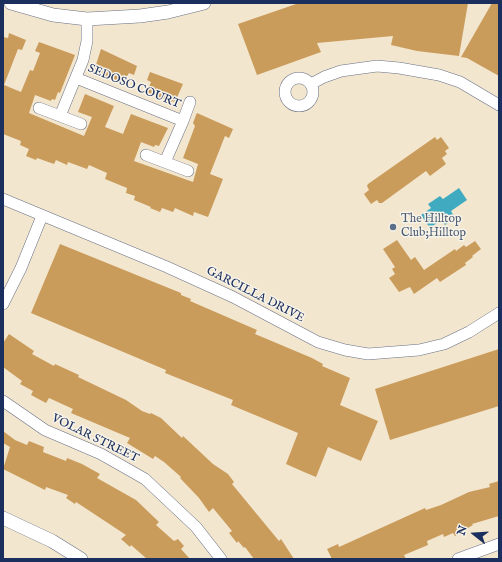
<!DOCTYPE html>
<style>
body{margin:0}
#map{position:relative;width:502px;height:562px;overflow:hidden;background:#f3e6ce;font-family:"IM FELL English",serif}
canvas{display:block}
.frame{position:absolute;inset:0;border:4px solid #1b2f5e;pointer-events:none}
.north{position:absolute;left:454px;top:514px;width:40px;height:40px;-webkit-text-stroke:3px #f7f3e8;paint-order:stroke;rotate:287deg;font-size:11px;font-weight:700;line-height:16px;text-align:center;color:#1b2f5e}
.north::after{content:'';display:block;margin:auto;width:14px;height:18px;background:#1b2f5e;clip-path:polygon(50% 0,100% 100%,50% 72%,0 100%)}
</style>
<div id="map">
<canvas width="502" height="562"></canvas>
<div class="frame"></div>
<div class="north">N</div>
</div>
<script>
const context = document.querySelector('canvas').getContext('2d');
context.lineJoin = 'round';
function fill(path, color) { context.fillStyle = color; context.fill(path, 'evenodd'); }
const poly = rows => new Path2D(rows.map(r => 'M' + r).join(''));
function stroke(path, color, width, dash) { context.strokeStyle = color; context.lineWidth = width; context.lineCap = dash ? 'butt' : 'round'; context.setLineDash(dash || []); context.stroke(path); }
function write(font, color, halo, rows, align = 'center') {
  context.font = font + ' "IM FELL English",serif'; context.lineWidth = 3; context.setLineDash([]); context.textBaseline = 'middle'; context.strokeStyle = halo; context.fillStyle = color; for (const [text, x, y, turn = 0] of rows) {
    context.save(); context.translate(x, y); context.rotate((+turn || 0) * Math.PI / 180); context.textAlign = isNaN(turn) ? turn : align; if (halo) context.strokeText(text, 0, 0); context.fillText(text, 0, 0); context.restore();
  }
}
fill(poly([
 [459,188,467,200,451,211,455,218,445,225,441,220,430,228,421,215,431,208,428,204,440,196,443,199]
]), '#40abc0');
fill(poly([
 [299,3,468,3,459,56,417,51,391,45,393,36,317,43,321,52,257,75,238,24],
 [492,3,499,3,499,76,467,58,461,57],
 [9,33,26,40,22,50,18,49,4,85,21,92,30,70,33,71,40,53,35,51,39,42,75,55,60,93,58,92,55,100,52,99,51,101,35,95,29,113,84,136,92,117,78,112,85,94,114,106,105,127,123,134,131,114,168,128,159,146,155,145,154,147,141,142,134,161,193,182,198,164,183,158,195,126,193,123,196,115,197,113,233,129,229,138,225,136,210,174,223,179,208,217,194,212,193,216,175,208,173,212,162,208,160,212,150,208,151,207,134,200,135,196,126,193,127,188,105,179,107,173,89,165,87,169,68,162,67,165,56,160,54,164,37,158,36,160,26,156,29,149,20,145,21,141,3,134,3,37,8,38],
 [101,49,137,66,134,75,129,73,123,83,94,71],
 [150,72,183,84,175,102,172,101,171,103,147,92,151,82,147,80],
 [435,137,437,140,441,137,449,148,445,151,447,154,442,158,446,164,430,176,426,171,382,203,379,203,377,200,371,204,364,194,369,190,367,186,368,184],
 [397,240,411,260,415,257,424,270,455,249,456,251,464,245,466,247,475,241,481,249,472,256,473,257,465,263,466,265,440,282,437,278,414,294,410,287,399,292,389,278,395,274,392,269,395,267,383,249],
 [60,244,181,293,181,295,191,299,190,301,257,330,255,334,312,358,323,364,322,366,350,378,340,405,378,421,361,461,328,447,316,477,304,472,286,464,298,433,231,405,233,400,165,373,166,370,31,313],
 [9,334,34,351,32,354,54,366,55,364,79,375,78,377,126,400,142,411,150,414,151,413,161,418,182,438,183,436,213,464,228,474,234,482,232,484,279,541,281,539,294,559,254,559,245,547,244,548,238,541,237,543,229,533,232,531,213,508,209,512,199,498,180,478,181,477,164,462,155,456,153,459,127,443,130,438,71,413,73,409,49,398,46,403,31,395,33,391,20,384,22,381,3,367,3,343],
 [499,349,499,406,390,440,375,389],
 [3,431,15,440,27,445,29,441,44,447,43,452,66,461,67,458,82,464,100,474,97,478,136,500,159,522,156,525,174,541,178,539,184,546,181,549,190,559,147,559,131,545,130,547,121,539,126,535,76,502,75,504,66,498,68,495,46,487,45,490,3,469,10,447,3,443],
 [499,481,499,516,472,524,473,525,466,529,467,531,455,536,453,533,444,537,443,534,427,541,428,545,404,555,406,559,332,559,327,549,338,544,339,547,425,508,426,510,441,505,469,492,490,487,489,484]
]), '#ca9c5c');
const minor = poly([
 [76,78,183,121,165,162],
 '285 92a14 14 0 1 1 28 0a14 14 0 1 1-28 0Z',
 [311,84,324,77,341,71,377,66,399,68,439,75,460,82,499,105],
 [39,108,81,124],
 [60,116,83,60,87,41,87,19],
 [183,121,190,102],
 [146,155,188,171],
 [3,199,167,267,233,297,318,342,345,350,368,354,419,350,444,344,469,332,499,313],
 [3,304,21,268,42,216],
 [3,401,45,430,101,454,145,479,196,527,221,559],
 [458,559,499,544]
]);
const tertiary = poly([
 [11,3,53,15,87,19,140,16,168,12,204,3],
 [3,518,52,541,81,559]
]);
stroke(minor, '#676f85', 12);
stroke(tertiary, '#676f85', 14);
stroke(minor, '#fff', 11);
stroke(tertiary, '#fff', 13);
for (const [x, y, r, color] of [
 [393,227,4,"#5c6f8a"]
]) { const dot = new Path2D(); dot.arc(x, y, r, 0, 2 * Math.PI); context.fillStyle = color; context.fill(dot); stroke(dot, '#f7f3e8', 1.5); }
write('12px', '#1b2f5e', '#f7f3e8', [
 ["SEDOSO COURT",134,87,22],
 ["GARCILLA DRIVE",255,295,27],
 ["VOLAR STREET",95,439,26]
]);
write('12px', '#4e5e75', '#f7f3e8', [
 ["The Hilltop",401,220],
 ["Club;Hilltop",401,234]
], 'left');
</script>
